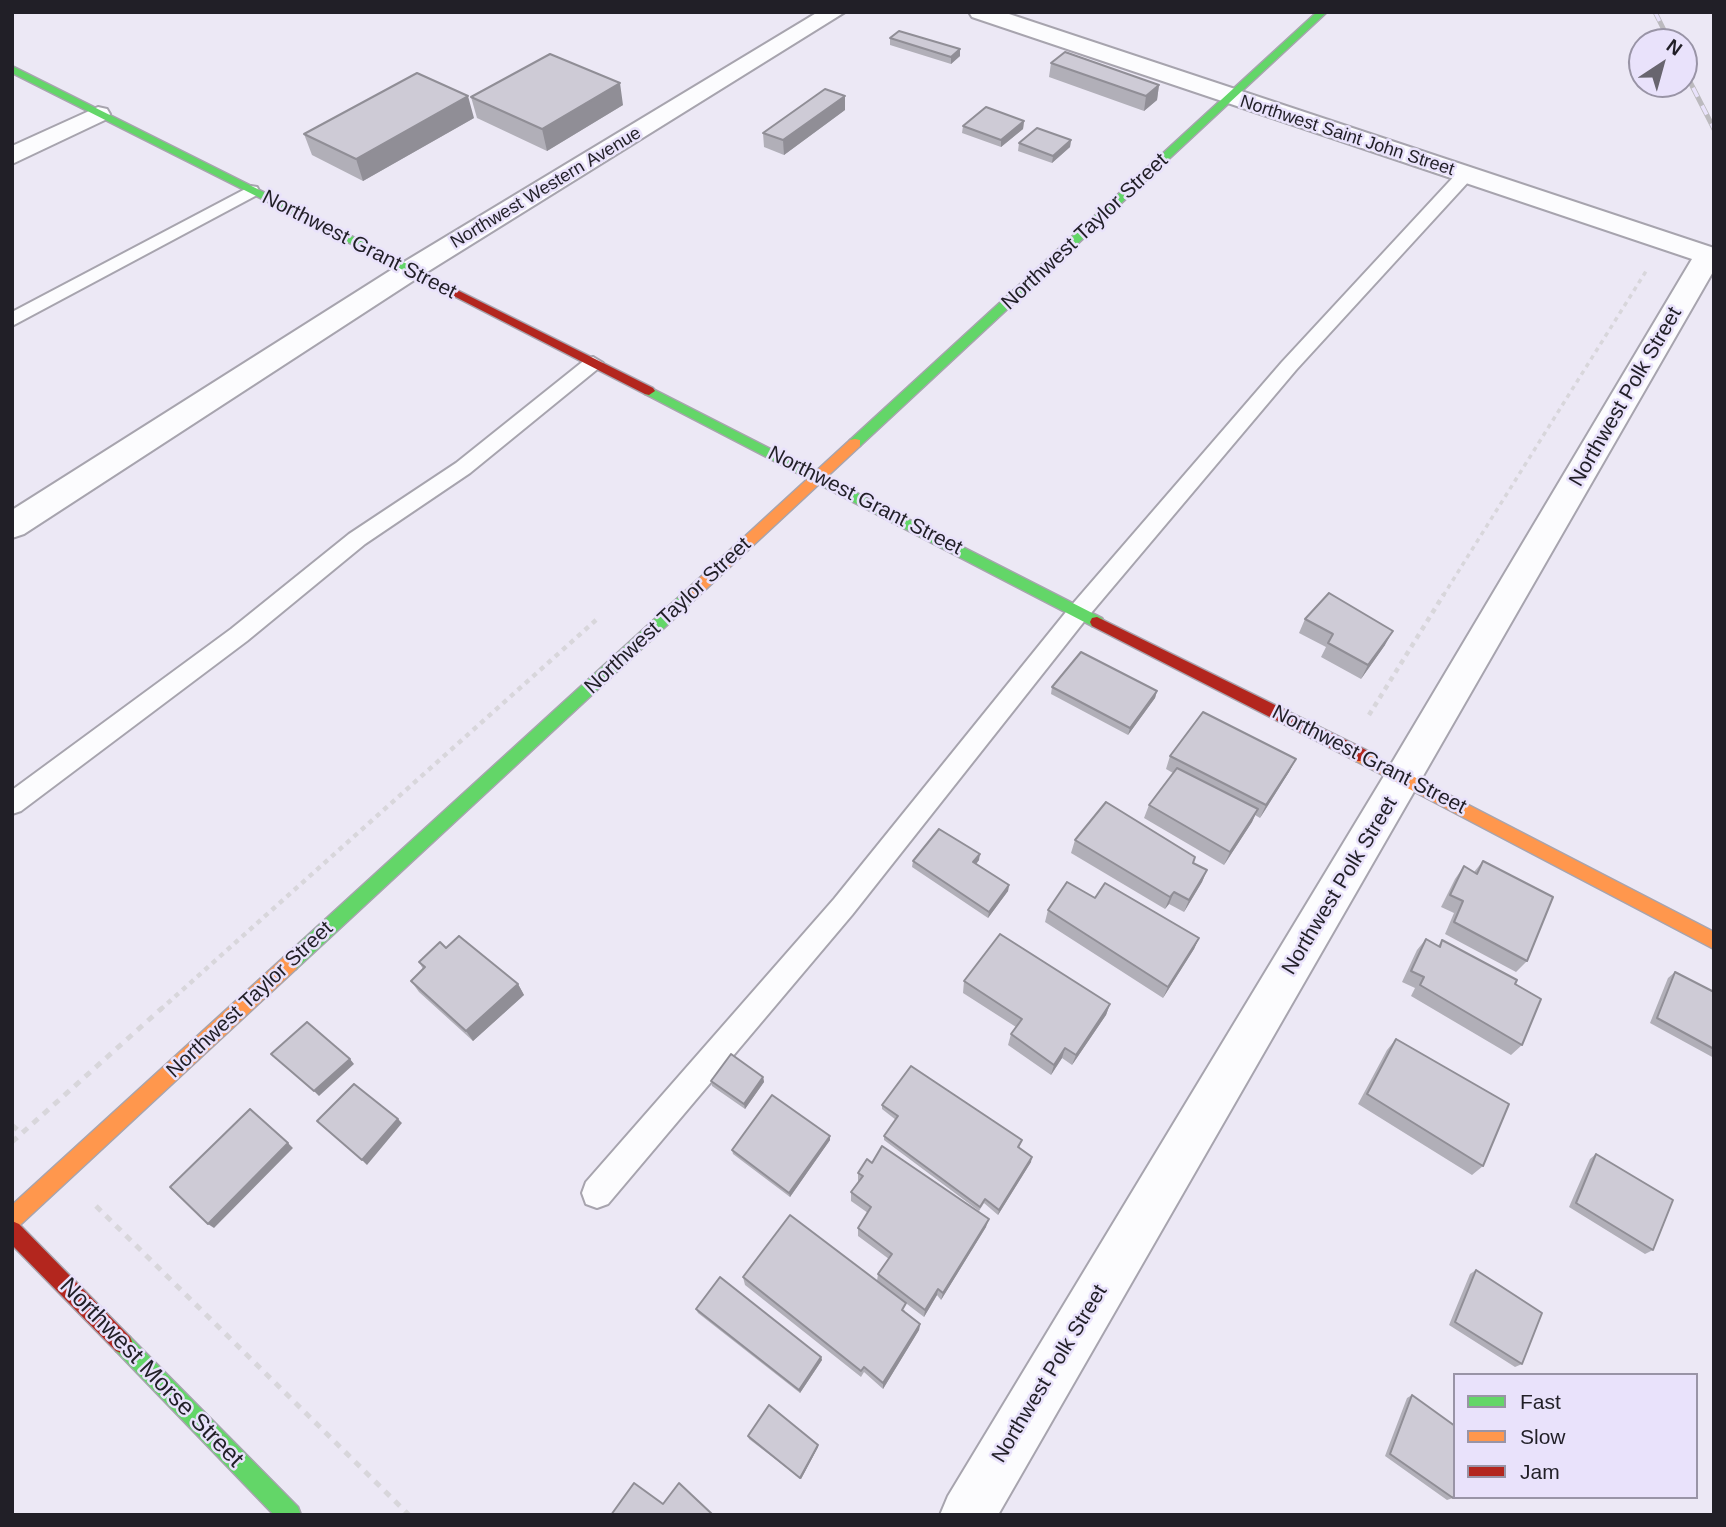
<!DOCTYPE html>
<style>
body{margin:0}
#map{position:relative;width:1726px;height:1527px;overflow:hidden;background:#ece8f5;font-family:Arial,sans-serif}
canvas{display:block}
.frame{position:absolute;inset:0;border:14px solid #211f27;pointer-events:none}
.legend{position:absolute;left:1453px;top:1373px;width:245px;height:126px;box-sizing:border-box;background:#e9e2fb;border:2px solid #9994a6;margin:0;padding:9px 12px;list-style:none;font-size:21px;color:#211f27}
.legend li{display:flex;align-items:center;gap:14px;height:35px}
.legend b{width:35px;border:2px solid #9994a6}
.north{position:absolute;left:1628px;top:28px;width:70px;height:70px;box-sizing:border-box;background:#e9e2fb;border:2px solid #9994a6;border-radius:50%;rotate:36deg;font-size:19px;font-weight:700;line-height:28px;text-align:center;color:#211f27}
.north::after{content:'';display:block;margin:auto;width:24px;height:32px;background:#68656f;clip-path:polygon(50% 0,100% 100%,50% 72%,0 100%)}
</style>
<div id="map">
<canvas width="1726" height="1527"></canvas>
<div class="frame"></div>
<ul class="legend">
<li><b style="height:9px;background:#63d668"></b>Fast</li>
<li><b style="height:9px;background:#ff974d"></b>Slow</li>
<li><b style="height:9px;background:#b3261e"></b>Jam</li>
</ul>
<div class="north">N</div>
</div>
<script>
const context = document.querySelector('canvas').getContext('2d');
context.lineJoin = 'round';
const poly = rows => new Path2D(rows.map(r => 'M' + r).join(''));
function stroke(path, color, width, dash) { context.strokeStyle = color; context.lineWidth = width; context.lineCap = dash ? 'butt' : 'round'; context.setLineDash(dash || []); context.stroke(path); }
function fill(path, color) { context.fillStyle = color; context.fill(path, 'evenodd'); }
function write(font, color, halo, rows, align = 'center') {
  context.font = font + ' Arial,sans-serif'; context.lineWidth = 5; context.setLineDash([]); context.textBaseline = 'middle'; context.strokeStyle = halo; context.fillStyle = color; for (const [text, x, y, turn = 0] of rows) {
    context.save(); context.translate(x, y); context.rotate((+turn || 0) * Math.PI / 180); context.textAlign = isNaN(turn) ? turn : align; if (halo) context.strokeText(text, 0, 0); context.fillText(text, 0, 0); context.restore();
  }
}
const lane = poly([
 [1465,170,1473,175,1471,179,1296,370,1086,619,852,915,608,1204,597,1208,586,1204,582,1193,586,1182,834,899,1070,607,1282,362,1459,171,1465,170],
 [251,186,257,187,259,191,257,195,12,326,12,312,251,186],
 [593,357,603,363,600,367,470,473,365,544,247,641,21,811,12,814,12,790,231,629,349,534,456,463,586,359,593,357]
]);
const street = poly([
 [818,12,845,12,419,277,24,534,12,538,12,510,399,265,818,12],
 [969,12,1003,12,1714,248,1714,270,998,1515,940,1515,948,1496,1390,766,1692,259,972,17,969,12],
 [98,107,107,109,110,114,107,119,12,164,12,146,98,107]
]);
const fast = poly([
 [1317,12,1327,12,860,446,850,446,850,440,1317,12],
 [12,66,415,268,417,270,407,272,12,73,12,66],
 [649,387,1102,618,1104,622,1102,626,1092,626,645,394,643,391,649,387],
 [686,594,691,595,693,599,691,603,296,969,290,971,284,969,281,963,284,957,681,595,686,594],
 [123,1334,130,1337,298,1507,301,1515,274,1515,116,1351,113,1344,116,1337,123,1334]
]);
const slow = poly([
 [855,439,860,440,860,446,691,603,681,603,679,599,681,595,850,440,855,439],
 [1362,750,1714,932,1714,949,1356,761,1354,756,1356,751,1362,750],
 [290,955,296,957,299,963,296,969,19,1226,12,1229,12,1205,284,957,290,955]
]);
const jam = poly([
 [411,267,653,388,655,391,649,395,645,394,407,272,407,268,411,267],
 [1097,617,1368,751,1370,756,1368,761,1356,761,1092,626,1090,622,1092,618,1097,617],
 [12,1221,19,1224,130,1337,133,1344,130,1351,123,1354,116,1351,12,1245,12,1221]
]);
stroke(lane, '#a7a4ae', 4);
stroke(street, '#a7a4ae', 4);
stroke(fast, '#a7a4ae', 3);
stroke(slow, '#a7a4ae', 3);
stroke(jam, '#a7a4ae', 3);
stroke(poly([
 [1443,596,1648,268]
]), '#d8d6db', 3.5, [4.5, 4.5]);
stroke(poly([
 [1369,715,1444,594],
 [160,1010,596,620]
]), '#d8d6db', 4.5, [5, 5]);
stroke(poly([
 [12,1125,22,1134],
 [12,1142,162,1008],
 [96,1206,409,1515]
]), '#d8d6db', 5, [7, 7]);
fill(lane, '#fcfcfe');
fill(street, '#fcfcfe');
fill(fast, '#63d668');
fill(slow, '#ff974d');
fill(jam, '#b3261e');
const rail = poly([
 [1655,12,1670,42],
 [1684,70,1714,129]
]);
stroke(rail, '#bcbabe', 5);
stroke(rail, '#e9e2fb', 3.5, [10]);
fill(poly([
 [890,38,960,56,951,64,890,45],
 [1051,63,1159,85,1157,100,1144,111,1049,77],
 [471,97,623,105,547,151,477,118],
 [845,110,784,155,764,147,763,133],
 [474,118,363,181,312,155,304,134],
 [1024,121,1023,129,1001,147,962,133,963,126],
 [1071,140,1070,147,1052,163,1018,151,1019,143],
 [1305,619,1385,645,1361,679,1321,657,1326,647,1299,633],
 [1052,687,1157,691,1155,698,1128,735,1051,694],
 [1170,756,1296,759,1289,772,1260,818,1255,815,1252,822,1224,865,1144,818,1149,805,1173,773,1166,769],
 [1075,840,1193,863,1207,870,1202,882,1184,912,1169,904,1165,909,1071,853],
 [979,860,976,864,1009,885,1008,891,988,918,912,867,913,861],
 [1483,861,1527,961,1516,972,1445,934,1454,913,1441,907,1455,879,1464,866,1474,872],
 [1048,910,1199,938,1194,949,1163,998,1045,922],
 [1426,939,1438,946,1442,940,1515,984,1522,1045,1511,1055,1411,996,1415,988,1402,982,1417,950],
 [446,948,518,984,524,995,473,1041,419,992,411,981,423,969,419,962],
 [1675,972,1714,992,1714,1058,1650,1023,1668,978],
 [964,981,1110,1004,1106,1015,1072,1065,1062,1058,1051,1075,1008,1045,1011,1034,1016,1027,963,993],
 [1396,1039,1483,1166,1472,1175,1358,1104,1387,1050],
 [763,1077,764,1082,745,1109,712,1086,711,1081],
 [882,1105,1022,1140,1019,1148,1031,1162,998,1215,984,1203,979,1211,884,1140,884,1136,896,1120,882,1109],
 [830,1140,790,1197,733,1154,732,1150],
 [1596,1154,1653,1250,1645,1254,1569,1207,1590,1159],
 [858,1173,986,1227,941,1300,937,1295,924,1317,877,1281,878,1274,889,1259,858,1236,858,1228,868,1213,851,1201,851,1192,858,1182],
 [1476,1270,1522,1364,1515,1367,1449,1325,1470,1274],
 [743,1277,905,1310,904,1311,920,1324,919,1330,883,1389,864,1372,861,1377,745,1285],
 [696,1309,821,1357,822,1360,800,1393,698,1313],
 [1412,1395,1453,1498,1447,1500,1385,1456,1407,1398],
 [748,1436,818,1445,818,1447,801,1479,749,1439]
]), '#b1afb8');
fill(poly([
 [960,49,960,56,951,64,951,57],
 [620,83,623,105,547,151,542,129],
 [1159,85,1157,100,1144,111,1146,96],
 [468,96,474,118,363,181,356,159],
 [845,96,845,110,784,155,783,140],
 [1024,121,1023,129,1001,147,1001,140],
 [1071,140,1070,147,1052,163,1053,156],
 [1393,631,1385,645,1361,679,1368,665],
 [1157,691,1155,698,1128,735,1130,728],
 [1296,759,1289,772,1260,818,1266,805],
 [1258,809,1252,822,1224,865,1230,852],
 [980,854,979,860,973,868,973,862],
 [1207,870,1202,882,1184,912,1189,900],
 [1009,885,1008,891,988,918,989,912],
 [1174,892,1169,904,1165,909,1170,897],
 [1199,938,1194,949,1163,998,1168,987],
 [518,984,524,995,473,1041,466,1031],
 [1110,1004,1106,1015,1072,1065,1076,1055],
 [1065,1048,1062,1058,1051,1075,1054,1065],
 [350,1059,354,1064,319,1096,314,1091],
 [763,1077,764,1082,745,1109,744,1104],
 [398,1119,402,1123,367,1165,362,1160],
 [830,1136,830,1140,790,1197,789,1193],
 [288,1143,293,1148,214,1228,208,1224],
 [1032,1157,1031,1162,998,1215,999,1210],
 [989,1219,986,1227,941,1300,943,1293],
 [938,1289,937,1295,924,1317,925,1310],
 [920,1324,919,1330,883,1389,883,1383],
 [821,1357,822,1360,800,1393,799,1390],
 [818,1445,818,1447,801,1479,800,1478]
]), '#908e96');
const building = poly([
 [899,31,960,49,951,57,890,38,899,31],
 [1065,52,1159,85,1146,96,1051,63,1065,52],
 [550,54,620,83,542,129,471,97,550,54],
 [417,73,468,96,356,159,304,134,417,73],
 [825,89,845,96,783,140,763,133,825,89],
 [986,107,1024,121,1001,140,963,126,986,107],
 [1037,128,1071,140,1053,156,1019,143,1037,128],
 [1329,593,1393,631,1368,665,1328,643,1333,634,1305,619,1329,593],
 [1081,652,1157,691,1130,728,1052,687,1081,652],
 [1203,712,1296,759,1266,805,1170,756,1203,712],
 [1177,768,1258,809,1230,852,1149,805,1177,768],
 [1106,802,1195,857,1193,863,1207,870,1189,900,1174,892,1170,897,1075,840,1106,802],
 [939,829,980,854,973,862,1009,885,989,912,913,861,939,829],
 [1483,861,1553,897,1527,961,1454,922,1463,901,1450,895,1464,866,1477,874,1483,861],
 [1067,882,1095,898,1105,883,1199,938,1168,987,1048,910,1067,882],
 [1000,934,1110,1004,1076,1055,1065,1048,1054,1065,1011,1034,1022,1019,964,981,1000,934],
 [459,936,518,984,466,1031,411,981,425,967,419,962,440,942,446,948,459,936],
 [1426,939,1440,947,1442,940,1517,980,1515,984,1541,999,1522,1045,1420,985,1424,977,1411,971,1426,939],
 [1675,972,1714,992,1714,1049,1657,1018,1675,972],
 [307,1022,350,1059,314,1091,271,1054,307,1022],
 [1396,1039,1509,1104,1483,1166,1367,1094,1396,1039],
 [731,1054,763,1077,744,1104,711,1081,731,1054],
 [911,1066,1022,1140,1018,1147,1032,1157,999,1210,985,1199,980,1207,884,1136,898,1116,882,1105,911,1066],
 [354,1084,398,1119,362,1160,317,1121,354,1084],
 [772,1095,830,1136,789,1193,732,1150,772,1095],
 [250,1109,288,1143,208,1224,170,1187,250,1109],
 [882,1146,989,1219,943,1293,938,1289,925,1310,878,1274,892,1254,858,1228,871,1207,851,1192,863,1176,858,1173,867,1159,872,1163,882,1146],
 [1596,1154,1673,1200,1653,1250,1576,1203,1596,1154],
 [790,1215,906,1303,902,1310,920,1324,883,1383,864,1367,861,1371,743,1277,790,1215],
 [1476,1270,1542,1313,1522,1364,1455,1322,1476,1270],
 [720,1277,821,1357,799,1390,696,1309,720,1277],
 [1412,1395,1455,1426,1455,1494,1453,1498,1390,1454,1412,1395],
 [769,1405,818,1445,800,1478,748,1436,769,1405],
 [634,1483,663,1504,679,1483,713,1515,611,1515,634,1483]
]);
fill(building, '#cecbd6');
stroke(building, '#908e96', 2);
write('18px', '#211f27', '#e9e2fb', [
 ["Northwest Saint John Street",1347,136,18],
 ["Northwest Western Avenue",546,188,-31]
]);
write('21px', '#211f27', '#e9e2fb', [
 ["Northwest Taylor Street",1085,232,-43],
 ["Northwest Grant Street",359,245,27],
 ["Northwest Polk Street",1626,397,-60],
 ["Northwest Grant Street",865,501,27],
 ["Northwest Taylor Street",668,616,-43],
 ["Northwest Grant Street",1369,760,27],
 ["Northwest Polk Street",1340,886,-59],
 ["Northwest Taylor Street",250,1000,-43],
 ["Northwest Polk Street",1050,1374,-59]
]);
write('24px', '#211f27', '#e9e2fb', [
 ["Northwest Morse Street",151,1373,46]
]);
</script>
